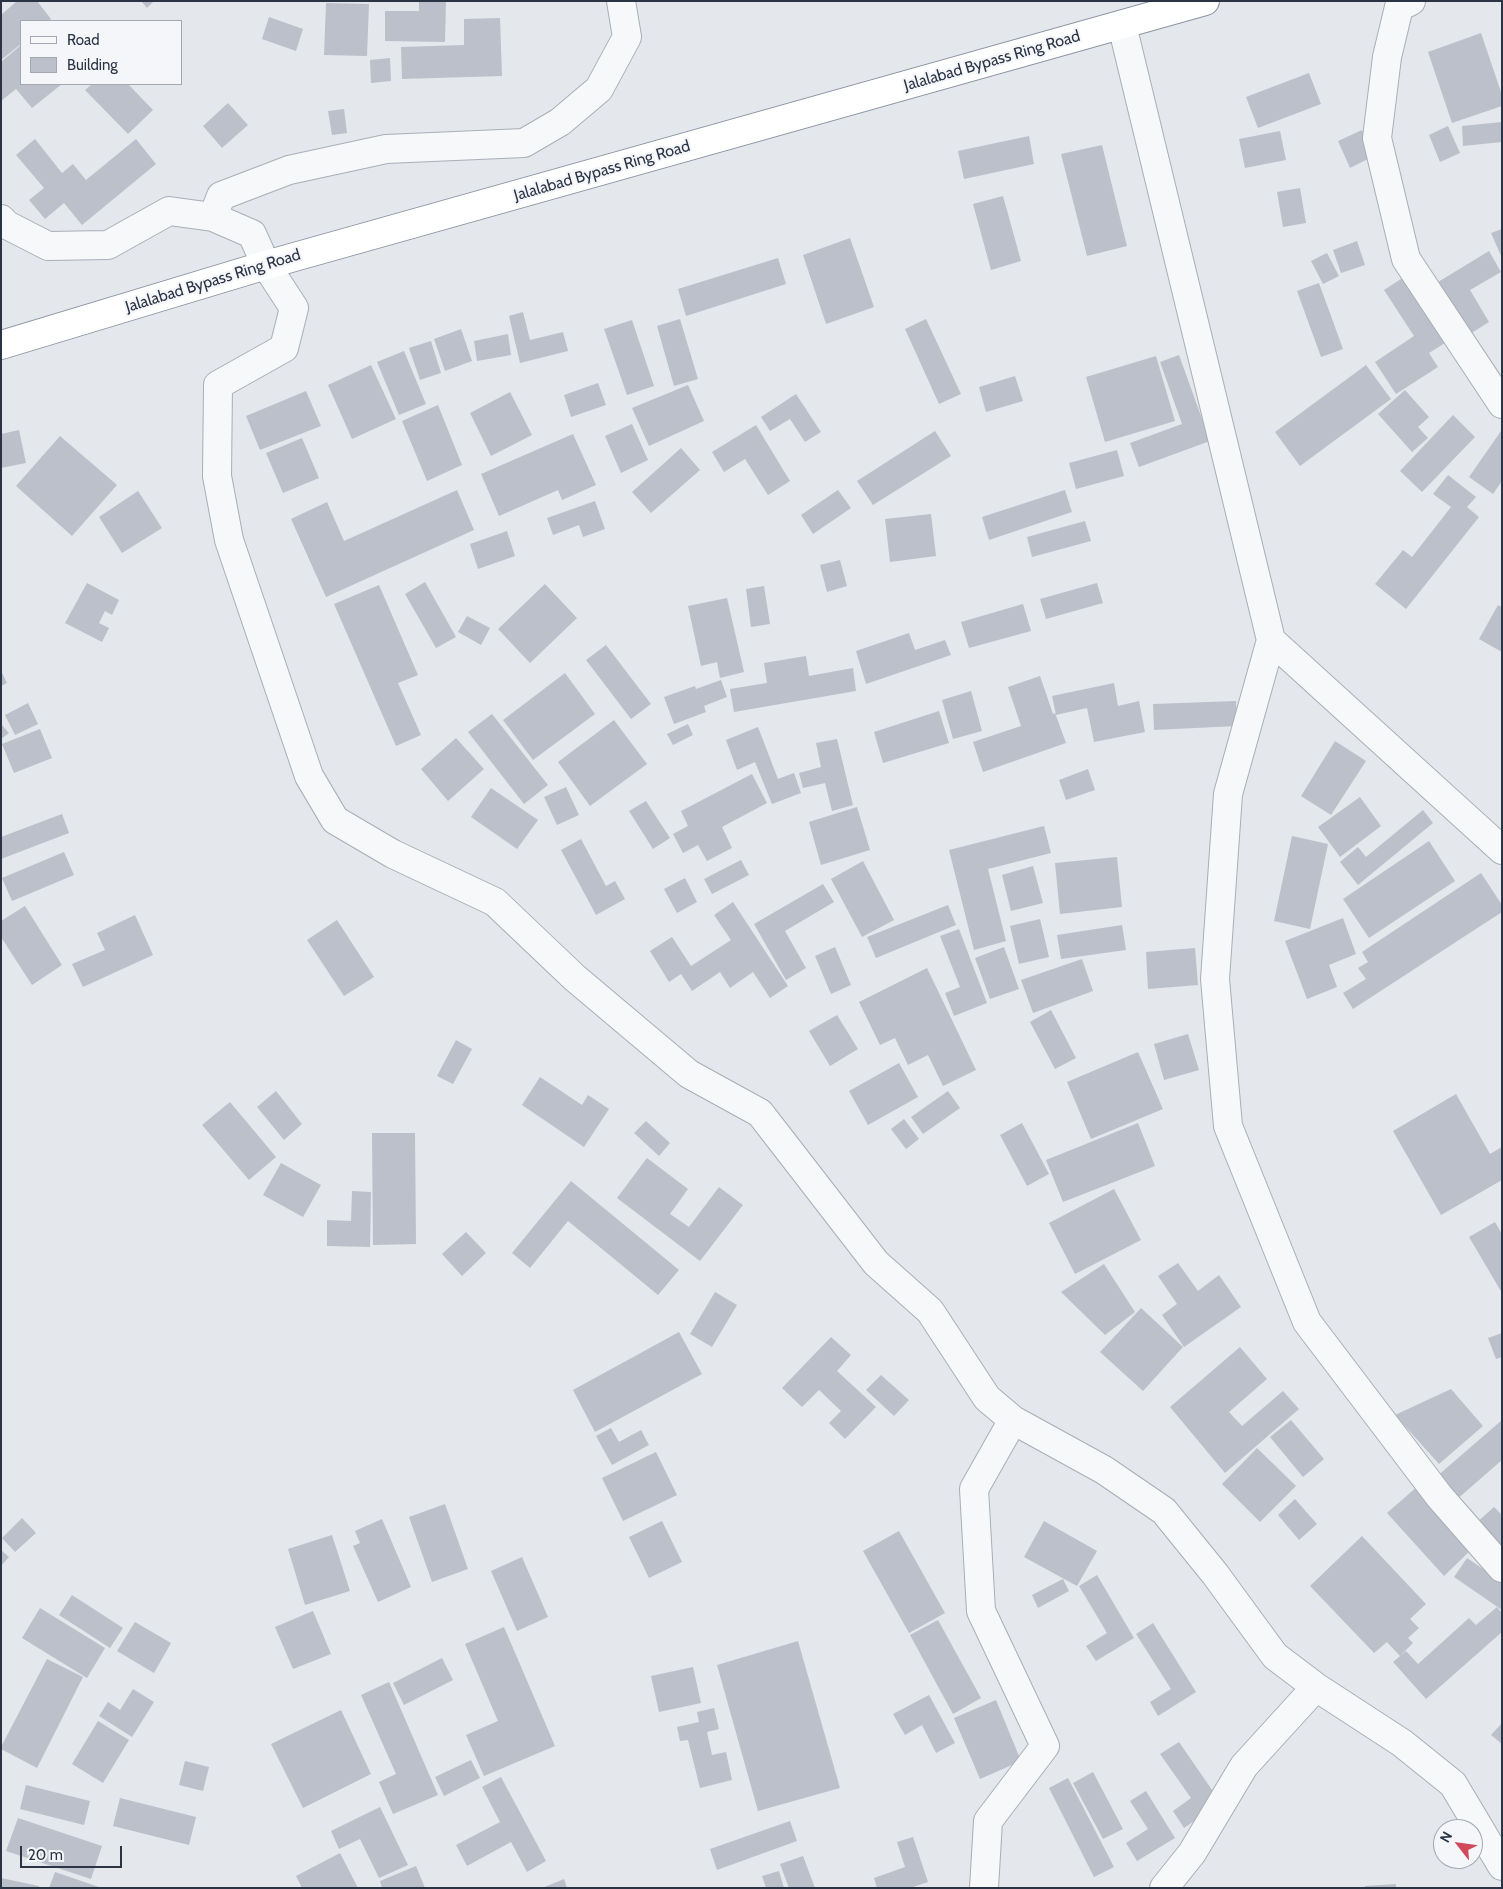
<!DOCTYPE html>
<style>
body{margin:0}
#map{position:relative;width:1503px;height:1889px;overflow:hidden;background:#e4e7ec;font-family:Cabin,sans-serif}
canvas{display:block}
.frame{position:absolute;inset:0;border:2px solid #2b3445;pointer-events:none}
.legend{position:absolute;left:20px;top:20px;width:162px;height:65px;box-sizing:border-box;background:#f4f6f9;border:1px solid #a4a8b1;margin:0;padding:6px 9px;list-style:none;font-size:15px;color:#2b3445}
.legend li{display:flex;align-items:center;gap:10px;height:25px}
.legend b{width:25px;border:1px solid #a4a8b1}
.north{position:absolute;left:1433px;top:1819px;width:50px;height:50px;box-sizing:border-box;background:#f4f6f9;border:1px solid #a4a8b1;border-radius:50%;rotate:300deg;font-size:14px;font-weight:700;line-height:20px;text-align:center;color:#2b3445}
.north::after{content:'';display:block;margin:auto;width:18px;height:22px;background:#d1495b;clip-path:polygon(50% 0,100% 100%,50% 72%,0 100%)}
.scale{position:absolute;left:20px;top:1846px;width:102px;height:22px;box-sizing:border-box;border:2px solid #2b3445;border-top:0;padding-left:6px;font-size:15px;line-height:18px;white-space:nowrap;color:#2b3445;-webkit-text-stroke:4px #f4f6f9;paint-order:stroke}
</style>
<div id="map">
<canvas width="1503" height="1889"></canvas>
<div class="frame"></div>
<ul class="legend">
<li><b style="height:6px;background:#f7f8fa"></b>Road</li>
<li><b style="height:14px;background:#bbc0ca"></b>Building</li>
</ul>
<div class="north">N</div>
<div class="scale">20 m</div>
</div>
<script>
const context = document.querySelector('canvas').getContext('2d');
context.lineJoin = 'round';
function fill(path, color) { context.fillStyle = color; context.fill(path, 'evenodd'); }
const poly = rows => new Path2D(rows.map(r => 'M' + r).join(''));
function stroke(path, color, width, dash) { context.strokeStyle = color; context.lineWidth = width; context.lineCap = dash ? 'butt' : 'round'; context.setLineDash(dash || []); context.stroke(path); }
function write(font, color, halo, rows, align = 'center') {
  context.font = font + ' Cabin,sans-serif'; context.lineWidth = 4.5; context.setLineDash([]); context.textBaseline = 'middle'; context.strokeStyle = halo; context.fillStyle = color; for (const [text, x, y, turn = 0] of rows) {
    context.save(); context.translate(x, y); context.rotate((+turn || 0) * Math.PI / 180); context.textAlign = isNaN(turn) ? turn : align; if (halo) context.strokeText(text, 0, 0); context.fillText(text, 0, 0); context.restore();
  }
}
fill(poly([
 [17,1,37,1,51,19,48,21,21,21,21,44,1,60,1,15],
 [141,1,154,1,147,8],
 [419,1,446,1,445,42,385,41,385,11,419,11],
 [326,3,369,4,367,56,324,55],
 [269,17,303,29,296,51,262,39],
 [500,18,502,76,402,79,401,47,464,45,464,19],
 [1481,33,1502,95,1502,106,1452,123,1428,52],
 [21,45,21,84,62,84,32,108,16,89,1,101,1,62],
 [390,58,391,81,371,83,370,60],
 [1309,73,1321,104,1258,128,1246,97],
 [92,84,128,84,153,110,128,134,85,90],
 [228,103,248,125,222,148,203,126],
 [344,109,347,133,332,135,328,111],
 [1502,122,1502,142,1463,146,1462,126],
 [1448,126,1460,153,1440,162,1429,135],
 [1362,130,1374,156,1350,168,1338,141],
 [1280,131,1286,160,1245,168,1239,139],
 [1029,136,1034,164,964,179,958,151],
 [35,139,62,173,73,164,86,180,136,139,156,164,82,225,64,203,45,219,29,200,44,188,16,155],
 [1102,145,1127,246,1087,256,1061,154],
 [1300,188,1306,223,1283,227,1277,192],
 [1003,196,1021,261,991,270,973,204],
 [1502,229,1502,258,1491,233],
 [850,238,874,307,826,324,803,255],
 [1357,241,1365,265,1341,273,1333,250],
 [1489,251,1501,272,1470,290,1489,322,1470,334,1438,282],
 [1327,253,1339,276,1323,284,1311,261],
 [778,258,786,284,686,316,678,289],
 [1404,277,1445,343,1429,353,1438,367,1396,394,1375,362,1414,336,1384,290],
 [1319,283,1343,349,1321,357,1297,291],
 [523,312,530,340,563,332,568,351,520,363,509,316],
 [680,319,698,379,674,386,657,326],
 [926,319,961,394,939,404,905,329],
 [632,320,654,386,627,395,604,329],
 [461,329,472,361,445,371,434,339],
 [508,334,511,355,477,361,474,341],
 [431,341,441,373,420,380,409,348],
 [404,351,426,404,399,415,377,362],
 [1179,355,1210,441,1139,467,1130,443,1182,424,1160,362],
 [1156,356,1175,421,1105,442,1086,377],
 [371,365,396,419,352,439,328,385],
 [1366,365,1391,399,1300,466,1275,432],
 [1015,376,1023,401,986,412,979,387],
 [598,383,606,405,571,417,564,395],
 [688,385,704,421,649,446,632,408],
 [1405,390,1429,417,1418,427,1428,438,1412,452,1378,414],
 [306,391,321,426,260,450,246,416],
 [510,392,532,435,491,456,470,413],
 [796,394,821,432,805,442,790,419,770,431,761,417],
 [438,405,462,465,427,481,402,421],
 [1453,415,1475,437,1422,492,1400,471],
 [632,424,648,460,621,473,605,436],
 [756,425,790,481,768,495,745,459,724,472,712,452],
 [19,430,26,463,1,468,1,434],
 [935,431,951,456,873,505,857,481],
 [1501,431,1502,481,1493,494,1469,477],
 [573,434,596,485,562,500,558,490,499,516,481,474],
 [60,436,117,485,72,536,16,486],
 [302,438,319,478,283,493,266,453],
 [681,448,700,470,651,513,632,492],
 [1117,450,1124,476,1076,489,1069,463],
 [1448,475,1476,497,1467,507,1479,517,1406,609,1375,584,1403,550,1412,557,1451,507,1433,494],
 [457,490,474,530,326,597,291,519,327,502,344,541],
 [838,490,851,508,813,534,801,515],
 [1065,490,1072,512,989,540,982,517],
 [138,491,162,528,122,553,99,517],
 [595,501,605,529,583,537,579,525,553,535,547,518],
 [931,514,936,556,890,562,885,519],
 [1085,521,1091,541,1032,557,1027,537],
 [507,531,515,556,478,569,470,544],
 [840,560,847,586,827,592,820,565],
 [425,582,456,637,436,648,405,594],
 [87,583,119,600,112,615,105,611,99,623,109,628,102,642,65,623],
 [1097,583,1103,603,1046,619,1040,599],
 [545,584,577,618,530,663,498,629],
 [379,585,418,675,398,683,421,735,396,746,334,604],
 [764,586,770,624,751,627,746,589],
 [727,598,744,672,720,678,717,662,701,666,688,606],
 [1023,604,1031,631,969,648,961,622],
 [1498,605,1502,607,1502,652,1479,639],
 [467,616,490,628,481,645,458,632],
 [909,633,915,650,945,640,951,655,866,684,856,651],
 [606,645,651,704,631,719,586,660],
 [806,656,809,676,853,668,856,691,734,712,730,689,767,683,764,663],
 [1,671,7,683,1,686],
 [565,673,595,714,533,760,503,720],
 [1040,676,1053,714,1055,713,1066,743,983,772,973,742,1021,726,1008,687],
 [721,680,727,697,704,706,706,712,674,724,664,697,695,686,696,689],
 [1114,683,1118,706,1139,701,1145,732,1094,742,1087,708,1056,715,1052,696],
 [971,691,982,731,953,739,942,700],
 [1236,701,1237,726,1154,730,1153,704],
 [28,703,38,724,15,735,5,715],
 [939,711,949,743,883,763,874,732],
 [492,714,548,785,524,804,468,732],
 [614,720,647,764,590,806,558,762],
 [1,724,9,733,1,739],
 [688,724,693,735,673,745,667,734],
 [758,727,778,779,794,773,801,793,772,804,755,762,737,770,726,740],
 [40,729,52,758,14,773,2,744],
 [456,738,484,769,448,801,421,769],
 [837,739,853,805,832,811,825,783,803,788,799,773,821,767,816,743],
 [1335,741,1366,761,1331,815,1301,796],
 [1088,769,1095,790,1066,800,1059,780],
 [752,774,767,803,722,827,732,848,707,861,698,845,683,853,673,834,688,826,681,811],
 [566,787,579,815,557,825,544,797],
 [491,788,538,820,517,849,471,817],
 [1360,797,1381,826,1340,857,1318,827],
 [646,801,670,838,653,849,629,811],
 [857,807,870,850,821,865,809,822],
 [1423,810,1433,823,1358,885,1340,862,1358,847,1366,857],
 [62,814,69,833,1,859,1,837],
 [1044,826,1051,853,988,869,1006,941,974,950,949,850],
 [1292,836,1328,844,1310,929,1274,921],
 [581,839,606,886,615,881,625,899,596,915,561,850],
 [1429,841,1455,881,1369,938,1343,899],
 [64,852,74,875,12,901,2,878],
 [1117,857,1122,907,1060,914,1055,863],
 [741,860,749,875,712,894,704,879],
 [863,861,894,920,862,937,831,879],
 [1033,866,1043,903,1011,911,1002,875],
 [1481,873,1502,905,1502,912,1353,1009,1343,993,1366,979,1358,968,1368,962,1362,952],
 [685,878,697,902,677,913,664,889],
 [823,884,834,902,785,931,806,968,786,980,754,924],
 [733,902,788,986,770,998,753,972,730,988,720,972,692,991,681,974,669,982,650,951,672,937,691,966,731,940,714,915],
 [948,905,956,925,876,958,867,937],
 [25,906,62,965,32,985,1,937,1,921],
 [135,915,153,955,83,987,72,964,105,950,97,933],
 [1343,918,1356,954,1329,965,1337,987,1307,999,1285,941],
 [1040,919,1049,957,1019,964,1010,926],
 [337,920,374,977,344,996,307,940],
 [1122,925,1126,950,1061,959,1057,935],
 [959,929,987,1003,954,1016,945,993,960,987,940,936],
 [835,947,851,985,831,994,815,956],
 [1004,947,1019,989,990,999,975,958],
 [1195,948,1198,985,1148,989,1146,952],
 [1082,959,1093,991,1033,1013,1021,980],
 [927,968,976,1070,943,1086,928,1055,908,1065,895,1038,880,1045,859,1002],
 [1051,1010,1076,1058,1055,1069,1030,1022],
 [837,1015,858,1049,830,1066,809,1031],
 [1188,1034,1199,1070,1164,1080,1154,1044],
 [456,1040,472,1049,453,1084,437,1076],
 [1138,1052,1163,1109,1091,1139,1067,1082],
 [899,1063,918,1097,868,1125,849,1091],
 [540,1077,582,1105,588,1095,609,1109,584,1147,522,1105],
 [276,1091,302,1124,284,1140,257,1107],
 [948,1091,960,1108,923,1134,911,1117],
 [1456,1094,1490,1154,1502,1147,1502,1180,1441,1215,1393,1131],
 [230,1102,276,1157,249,1180,202,1125],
 [904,1119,919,1139,906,1149,891,1129],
 [646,1121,670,1143,659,1156,634,1133],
 [1022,1123,1049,1174,1027,1186,1000,1135],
 [1138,1123,1155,1166,1063,1202,1046,1160],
 [372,1133,415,1133,416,1244,373,1245],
 [647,1158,688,1189,670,1214,689,1227,719,1187,743,1205,700,1261,617,1198],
 [281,1163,321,1185,303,1217,263,1195],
 [571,1181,679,1270,658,1295,568,1221,530,1268,512,1253],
 [1114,1189,1141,1240,1075,1274,1049,1223],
 [352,1191,371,1192,370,1247,327,1246,327,1220,351,1221],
 [1495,1222,1502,1234,1502,1293,1469,1237],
 [466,1232,486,1253,462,1276,442,1254],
 [1178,1263,1198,1291,1219,1275,1241,1307,1184,1347,1162,1315,1177,1304,1158,1276],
 [1104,1264,1135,1312,1105,1335,1061,1292],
 [715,1292,737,1305,712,1347,690,1334],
 [1141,1308,1183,1347,1143,1391,1100,1352],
 [679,1332,702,1374,595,1432,573,1390],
 [1502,1333,1502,1357,1496,1359,1488,1338],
 [831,1337,851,1355,837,1371,876,1407,845,1439,829,1423,841,1411,819,1390,802,1407,782,1388],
 [1240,1347,1267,1379,1229,1412,1242,1426,1283,1391,1299,1409,1225,1473,1170,1407],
 [881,1375,909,1400,894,1416,866,1390],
 [1451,1389,1483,1426,1439,1464,1395,1415],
 [1291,1420,1324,1459,1303,1477,1270,1437],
 [1502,1420,1502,1460,1455,1501,1435,1478],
 [611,1428,619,1442,641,1430,649,1445,612,1465,596,1436],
 [1257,1448,1296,1486,1260,1522,1222,1484],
 [656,1452,677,1495,623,1521,602,1478],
 [1419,1485,1474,1547,1444,1576,1387,1513],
 [1295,1499,1317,1524,1299,1540,1278,1515],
 [445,1504,468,1569,432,1582,409,1517],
 [1494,1507,1502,1515,1502,1555,1475,1524],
 [22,1518,36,1533,15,1552,2,1538],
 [382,1519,411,1587,378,1602,353,1546,360,1543,355,1531],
 [662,1521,682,1562,649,1578,629,1537],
 [1044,1521,1097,1551,1077,1586,1024,1557],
 [899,1531,945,1613,909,1633,863,1551],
 [332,1535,350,1591,305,1605,288,1549],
 [1362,1536,1426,1604,1410,1619,1419,1628,1408,1638,1413,1643,1400,1656,1387,1642,1374,1653,1310,1586],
 [1,1550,9,1557,1,1566],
 [522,1557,548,1617,517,1631,491,1571],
 [1467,1558,1502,1582,1502,1610,1454,1577],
 [1097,1575,1134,1638,1096,1661,1086,1646,1107,1633,1079,1586],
 [1063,1579,1069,1591,1038,1608,1032,1595],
 [72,1595,123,1628,110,1648,59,1615],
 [1497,1607,1502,1613,1502,1632,1426,1699,1393,1662,1406,1651,1418,1664,1469,1618,1476,1625],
 [40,1608,105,1648,87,1678,22,1638],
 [313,1611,331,1654,293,1669,275,1627],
 [938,1620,981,1698,953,1714,910,1635],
 [135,1622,171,1643,154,1673,117,1651],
 [1153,1623,1196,1692,1158,1716,1150,1702,1171,1689,1136,1634],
 [504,1627,555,1746,484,1776,466,1735,498,1721,465,1644],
 [798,1641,840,1788,758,1811,717,1665],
 [442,1658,453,1680,404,1705,393,1683],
 [47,1659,83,1677,37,1768,1,1749,1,1747],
 [693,1667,701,1703,659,1712,651,1676],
 [389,1682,438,1795,393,1814,379,1782,396,1774,361,1695],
 [133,1689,154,1702,132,1737,99,1716,108,1702,120,1710],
 [929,1695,955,1743,936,1753,922,1725,905,1735,893,1714],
 [996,1700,1021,1761,980,1779,954,1718],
 [714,1708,719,1729,707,1732,712,1755,726,1752,732,1780,700,1788,688,1740,680,1741,677,1727,699,1722,697,1712],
 [341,1710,371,1774,303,1808,271,1744],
 [98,1721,129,1740,103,1783,72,1764],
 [1502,1723,1502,1744,1491,1735],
 [1179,1742,1221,1803,1184,1828,1173,1811,1191,1798,1160,1754],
 [471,1760,480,1778,444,1796,435,1777],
 [185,1761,209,1767,203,1791,179,1785],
 [1093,1772,1123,1829,1103,1839,1073,1783],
 [501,1777,546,1861,527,1872,511,1842,467,1866,456,1845,500,1822,482,1787],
 [1068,1778,1114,1867,1094,1877,1049,1788],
 [26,1785,90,1801,84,1825,20,1809],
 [1146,1791,1175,1838,1137,1861,1126,1843,1148,1829,1130,1801],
 [120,1798,196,1817,189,1845,113,1826],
 [380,1807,408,1865,379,1878,360,1839,339,1849,331,1831],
 [18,1818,102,1846,91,1879,6,1851],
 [790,1821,797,1841,717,1870,710,1849],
 [913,1837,928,1882,910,1888,877,1888,874,1878,905,1867,897,1842],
 [340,1853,358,1888,302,1888,296,1876],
 [803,1856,815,1888,789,1888,780,1864],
 [416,1866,425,1888,382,1888,380,1881],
 [779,1871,784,1888,766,1888,762,1876],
 [55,1872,99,1887,99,1888,49,1888],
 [1,1878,39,1886,39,1888,1,1888],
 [564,1879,567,1888,542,1888],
 [1396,1884,1396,1888,1365,1888,1365,1886]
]), '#bbc0ca');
const minor = poly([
 [1411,1,1399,7,1387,57,1377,138,1406,259,1502,404],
 [1122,25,1271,640,1228,794,1215,979,1228,1126,1307,1322,1439,1496,1502,1568],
 [213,217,221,196,289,170,386,149,524,143,560,122,599,89,627,37,621,1],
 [1,219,7,225,48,246,108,245,169,211,213,217,252,234,266,265,294,308,284,348,218,385,217,476,229,540,309,776,335,820,393,854,495,902,575,978,689,1074,760,1113,876,1263,930,1311,987,1398,1013,1420,1104,1470,1164,1511,1215,1574,1275,1656,1316,1687,1402,1743,1453,1784,1502,1866],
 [1271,640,1502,850],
 [984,1888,988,1821,1045,1746,981,1611,974,1489,1013,1420],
 [1164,1888,1192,1853,1244,1766,1316,1687]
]);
const trunk = poly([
 [1,345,266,265,1205,1]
]);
stroke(minor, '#a9aeb7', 30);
stroke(trunk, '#8b94a3', 30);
stroke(minor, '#f7f8fa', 28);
stroke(trunk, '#fff', 28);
write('16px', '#2b3445', '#f4f6f9', [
 ["Jalalabad Bypass Ring Road",992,61,-16],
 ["Jalalabad Bypass Ring Road",602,171,-16],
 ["Jalalabad Bypass Ring Road",213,281,-17]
]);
</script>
